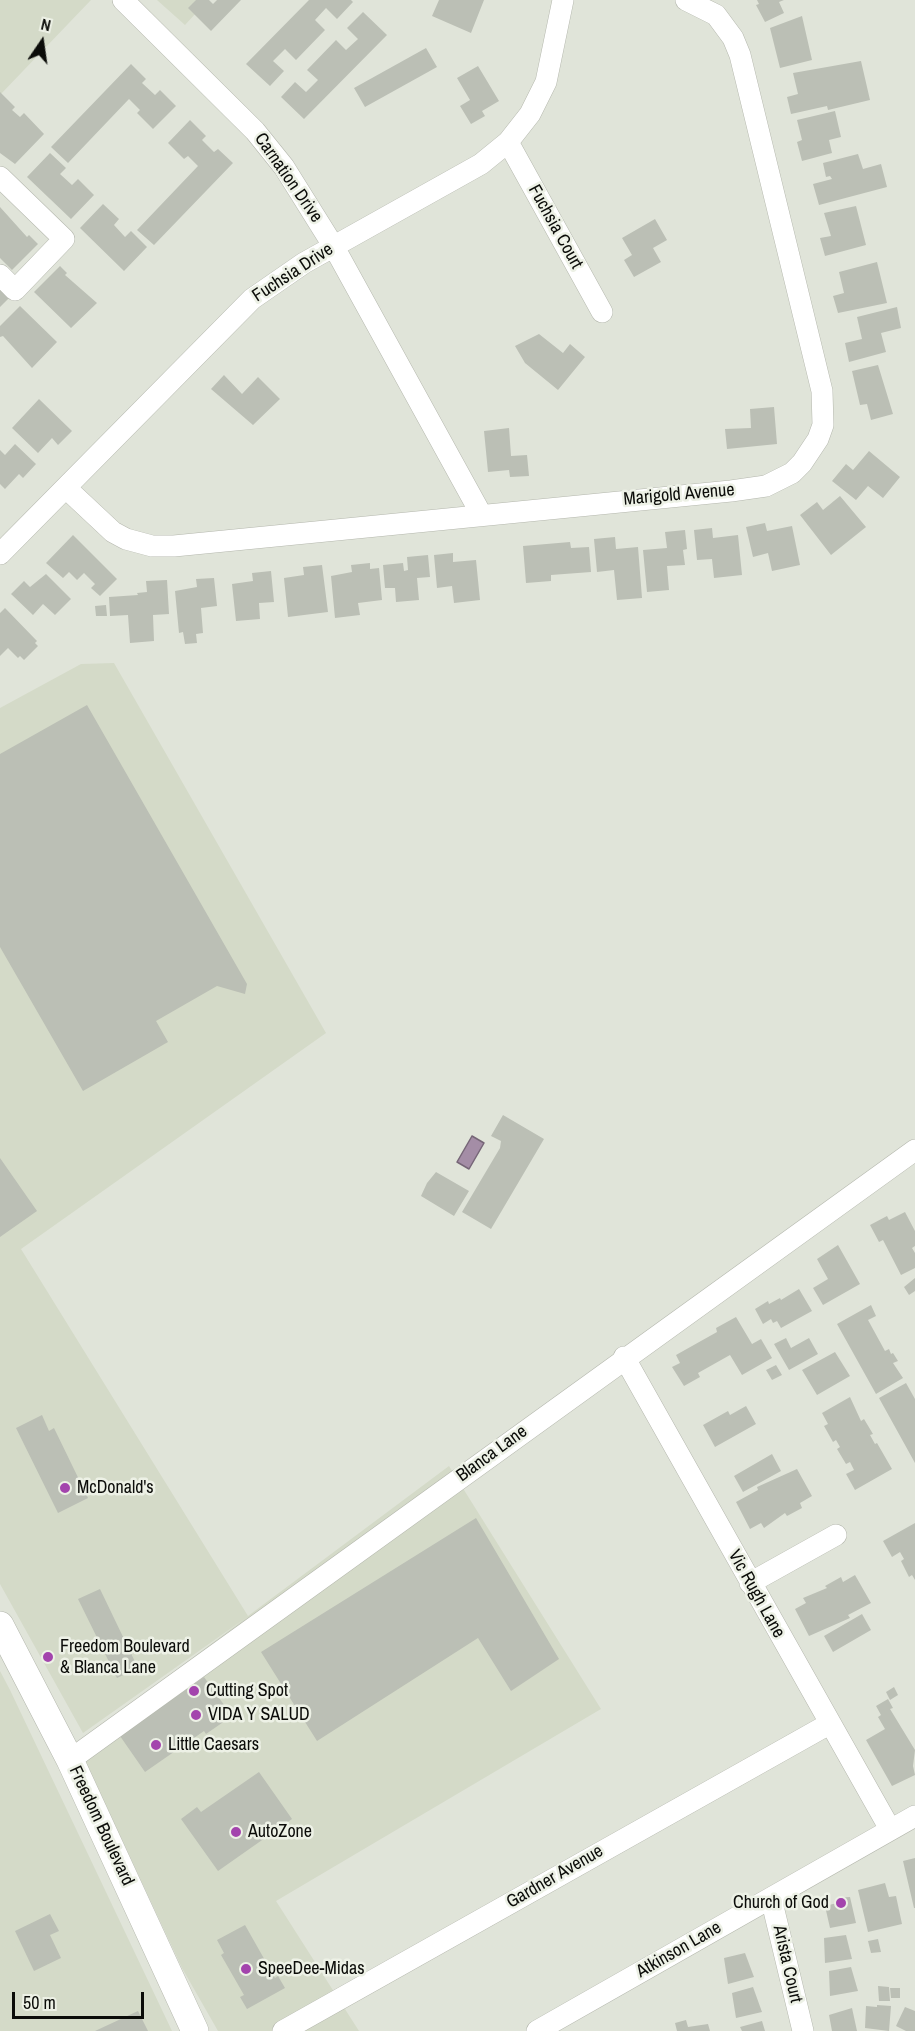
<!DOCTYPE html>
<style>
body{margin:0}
#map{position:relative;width:915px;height:2031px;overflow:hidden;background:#e0e4d9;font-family:"Archivo Narrow",sans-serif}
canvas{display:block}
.north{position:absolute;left:12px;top:12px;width:60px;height:60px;-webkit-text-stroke:4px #edf1e6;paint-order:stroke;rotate:13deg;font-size:16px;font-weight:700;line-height:24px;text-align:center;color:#0b0c09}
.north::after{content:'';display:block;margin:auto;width:21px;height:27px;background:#0b0c09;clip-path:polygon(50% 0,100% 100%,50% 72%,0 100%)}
.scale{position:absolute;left:12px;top:1992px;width:132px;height:27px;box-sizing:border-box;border:3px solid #0b0c09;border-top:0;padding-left:8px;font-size:18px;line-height:21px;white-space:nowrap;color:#0b0c09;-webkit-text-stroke:4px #edf1e6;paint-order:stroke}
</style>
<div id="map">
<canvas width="915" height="2031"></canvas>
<div class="north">N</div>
<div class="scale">50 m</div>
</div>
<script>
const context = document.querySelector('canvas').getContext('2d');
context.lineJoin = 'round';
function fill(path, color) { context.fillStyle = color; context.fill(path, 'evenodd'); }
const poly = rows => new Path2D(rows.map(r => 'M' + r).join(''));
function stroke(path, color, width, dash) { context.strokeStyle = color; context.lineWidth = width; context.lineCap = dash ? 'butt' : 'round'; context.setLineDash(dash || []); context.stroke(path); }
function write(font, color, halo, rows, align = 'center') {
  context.font = font + ' "Archivo Narrow",sans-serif'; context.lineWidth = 5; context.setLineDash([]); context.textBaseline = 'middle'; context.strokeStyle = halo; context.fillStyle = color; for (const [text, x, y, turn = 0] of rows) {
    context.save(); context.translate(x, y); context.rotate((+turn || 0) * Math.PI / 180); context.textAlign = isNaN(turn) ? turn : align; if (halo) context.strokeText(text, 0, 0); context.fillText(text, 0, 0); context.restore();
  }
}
fill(poly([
 [0,0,91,0,0,95],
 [157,0,208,0,185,25],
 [114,663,326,1033,21,1249,248,1616,449,1466,601,1709,276,1901,359,2031,218,2031,182,1968,77,1744,247,1617,83,1733,0,1584,0,708,81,664],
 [0,1671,10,1690,172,2031,0,2031]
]), '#d4dac8');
const water = poly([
 [472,1136,484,1143,469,1169,457,1162,472,1136]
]);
fill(water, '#a48da6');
stroke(water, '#766677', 1.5);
fill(poly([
 [196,0,209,0,213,4,217,0,241,0,211,31,188,8],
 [309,0,351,0,353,2,337,19,326,8,315,20,325,30,296,60,285,49,273,61,284,71,270,86,246,64],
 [439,0,484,0,471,33,432,16],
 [757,0,784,0,779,2,784,13,765,22,756,5,759,4],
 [363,12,387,35,304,119,281,97,295,82,306,92,318,80,307,70,336,40,346,50,358,39,347,28],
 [802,16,812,60,780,68,770,28],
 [426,48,437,67,365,107,354,88],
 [861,61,870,100,828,110,827,106,791,114,787,97,798,94,793,73],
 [131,64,146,79,142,83,155,95,160,90,176,106,153,129,137,113,140,110,129,99,68,163,51,147],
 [478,66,499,101,482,111,485,116,471,124,460,106,470,100,457,78],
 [0,92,15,107,12,110,20,117,24,113,44,134,15,164,0,153],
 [835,111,841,137,829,140,832,153,802,161,797,142,802,140,797,120],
 [190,120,206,136,202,140,214,152,218,149,233,163,154,245,137,230,198,166,188,156,184,159,168,143],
 [50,153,66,168,60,174,72,185,78,179,94,195,71,219,27,177],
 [858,154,863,169,881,164,887,187,819,205,813,184,832,179,830,176,826,177,823,163],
 [103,204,119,219,114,225,125,237,131,231,147,247,124,271,80,228],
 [856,206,866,245,825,256,820,238,831,236,824,213],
 [0,207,27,237,29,235,38,244,12,270,0,258],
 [655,219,667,240,653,248,661,262,634,277,624,260,632,255,622,238],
 [877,262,887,303,838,313,833,296,844,293,839,272],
 [60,266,67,273,65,275,97,303,71,328,34,292],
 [0,287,10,297,0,307],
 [20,306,57,342,32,368,3,336,0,337,0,326],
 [897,307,901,328,881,333,886,352,849,362,845,343,862,339,857,317],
 [539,334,563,353,570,344,585,357,558,390,525,363,515,346],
 [878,365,893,414,871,420,867,404,860,405,852,371],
 [224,375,242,394,258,377,280,399,253,425,211,389],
 [39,399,72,431,58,445,52,438,38,453,12,428],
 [774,407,777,444,727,449,725,429,751,428,750,409],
 [509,428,511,456,527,455,529,476,510,477,509,470,488,472,484,431],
 [15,444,36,464,23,478,19,474,5,489,0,484,0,450,5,455],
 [869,451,900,477,883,498,868,486,856,500,832,481,846,464,853,470],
 [840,496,866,527,831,555,800,515,817,502,823,510],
 [765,523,767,531,792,526,800,565,772,571,768,553,753,557,746,527],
 [712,528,713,538,738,535,742,575,714,578,712,559,697,560,694,530],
 [685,530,687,549,683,550,685,565,667,566,669,590,647,592,643,550,667,548,665,532],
 [73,535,117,579,100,596,91,588,95,584,84,573,77,580,69,572,63,578,46,563],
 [615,537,616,549,638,547,642,598,617,600,614,570,597,572,594,539],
 [570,542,571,548,589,547,591,572,551,575,551,581,526,583,523,546],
 [453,553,453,562,476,560,480,600,454,603,452,586,437,588,434,555],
 [428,555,430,577,417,578,419,600,396,602,395,588,385,588,383,565,403,563,404,571,408,570,407,557],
 [370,563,370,569,379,568,382,600,358,603,360,615,335,618,331,576,352,572,351,565],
 [322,565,328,612,288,617,284,578,304,575,303,567],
 [271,571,274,602,259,603,260,619,236,621,232,584,253,581,252,573],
 [46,574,71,599,55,615,43,604,33,615,11,594,24,581,30,587],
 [214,578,217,606,201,608,203,633,196,634,197,643,185,644,183,632,179,633,175,591,197,587,196,579],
 [167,580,169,614,153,615,154,641,130,643,128,615,110,616,109,597,138,595,137,593,147,592,146,581],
 [106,605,107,616,96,616,95,606],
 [5,608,37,641,35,643,38,646,24,660,20,656,18,658,8,648,0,656,0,613],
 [87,705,247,984,245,994,217,986,156,1021,168,1042,83,1091,0,947,0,754],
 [503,1115,544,1139,491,1229,462,1212,500,1148,501,1141,491,1136],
 [0,1158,37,1211,0,1237],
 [436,1172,469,1191,454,1216,421,1196,427,1183],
 [905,1212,915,1231,915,1246,912,1248,915,1253,915,1268,901,1275,883,1240,879,1242,870,1225,887,1216,889,1220],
 [838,1245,860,1284,823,1305,813,1288,828,1279,817,1259],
 [915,1278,915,1291,909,1295,904,1287],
 [799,1289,812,1311,781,1328,777,1321,773,1323,771,1319,763,1324,755,1309,768,1301,769,1304,780,1298,781,1300],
 [871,1305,876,1316,868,1320,885,1351,889,1349,891,1354,893,1353,898,1361,893,1363,903,1378,876,1394,837,1324],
 [736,1317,752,1344,761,1339,772,1358,742,1375,730,1355,698,1373,700,1377,684,1386,672,1367,680,1363,676,1355,717,1332,716,1328],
 [786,1338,791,1348,809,1338,818,1354,789,1370,774,1344],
 [835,1352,850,1376,817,1395,802,1370],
 [776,1365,782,1375,772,1380,766,1370],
 [906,1383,915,1399,915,1463,879,1398],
 [850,1397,861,1421,864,1419,873,1434,870,1435,875,1444,877,1443,892,1469,855,1490,846,1474,854,1470,850,1462,846,1464,837,1449,840,1447,836,1440,833,1442,824,1426,828,1424,822,1413],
 [746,1406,756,1424,715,1447,703,1425,728,1411,730,1415],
 [42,1415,49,1431,54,1428,88,1498,58,1513,16,1428],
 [772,1454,781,1471,743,1492,734,1476],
 [797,1469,812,1496,800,1503,802,1508,787,1516,785,1513,764,1528,761,1523,750,1529,736,1502,758,1490,757,1487],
 [476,1518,559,1659,511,1691,478,1638,317,1741,261,1652],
 [915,1523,915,1580,912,1575,909,1577,901,1561,904,1559,900,1552,892,1557,883,1541],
 [855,1575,871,1603,848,1615,850,1618,809,1636,795,1609,806,1603,803,1598,827,1588,825,1586,841,1577,843,1582],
 [100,1589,138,1668,117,1678,78,1599],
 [862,1614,871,1630,833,1652,824,1636],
 [204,1677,232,1716,206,1734,204,1731,145,1772,120,1736],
 [894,1687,898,1695,890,1700,886,1692],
 [888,1699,893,1708,890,1709,915,1750,913,1766,915,1775,892,1786,866,1740,885,1729,878,1717,881,1715,876,1706],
 [259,1772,292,1819,218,1871,181,1819,197,1807,201,1812],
 [915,1858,915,1908,914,1908,903,1861],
 [885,1883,889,1897,896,1896,902,1924,868,1932,858,1890],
 [850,1897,856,1923,830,1928,825,1906,837,1903,836,1898],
 [50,1914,59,1931,50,1935,61,1958,34,1971,15,1931],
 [245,1925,275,1978,278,1976,285,1988,247,2009,240,1997,244,1995,221,1955,224,1953,217,1940],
 [846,1935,852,1959,825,1963,824,1938],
 [878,1939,881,1952,871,1953,868,1941],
 [745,1953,754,1977,728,1984,724,1958],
 [851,1967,858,1991,830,1996,829,1971],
 [878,1986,889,1987,890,2001,879,2001],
 [753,1987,762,2012,736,2018,732,1993],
 [890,1988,900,1988,900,1998,891,1998],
 [877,2005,891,2006,889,2031,865,2028,866,2006,877,2007],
 [905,2007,915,2011,915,2031,906,2031,896,2026],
 [852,2008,857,2031,832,2031,829,2015],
 [138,2011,148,2031,95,2031],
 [686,2020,688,2027,708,2024,710,2031,677,2031,675,2023],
 [762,2021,765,2031,742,2031,740,2027]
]), '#bbbfb5');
const minor = poly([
 [123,0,255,131,284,167,334,247,481,514],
 [508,142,602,312],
 [0,177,64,239,15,290,0,275],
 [66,488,113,532,126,539,152,546,174,546,731,491,766,486,792,473,802,463,818,439,823,425,822,391,740,55,733,38,716,15,686,0],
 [0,554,252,299,304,263,481,164,508,142,530,114,546,82,563,0],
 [624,1357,890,1829],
 [750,1583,836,1535],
 [70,1760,915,1150],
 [771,1898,803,2031],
 [283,2031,829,1724],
 [537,2031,915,1816]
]);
const major = poly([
 [0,1625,70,1760,195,2031]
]);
stroke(minor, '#b4b7ad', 22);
stroke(major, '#b4b7ad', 28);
stroke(minor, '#fff', 21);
stroke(major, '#fff', 27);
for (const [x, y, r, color] of [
 [65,1488,6,"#a344ad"],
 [48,1657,6,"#a344ad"],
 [194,1691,6,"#a344ad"],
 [196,1715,6,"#a344ad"],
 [156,1745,6,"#a344ad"],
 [236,1832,6,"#a344ad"],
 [841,1903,6,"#a344ad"],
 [246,1969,6,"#a344ad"]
]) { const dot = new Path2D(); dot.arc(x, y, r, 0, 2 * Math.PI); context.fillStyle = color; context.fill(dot); stroke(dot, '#edf1e6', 2); }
write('18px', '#0b0c09', '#edf1e6', [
 ["Carnation Drive",288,178,55],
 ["Fuchsia Court",555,227,61],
 ["Fuchsia Drive",293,273,-33],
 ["Marigold Avenue",679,495,-5],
 ["Blanca Lane",492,1454,-36],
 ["Vic Rugh Lane",756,1594,61],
 ["Freedom Boulevard",101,1826,65],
 ["Gardner Avenue",555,1877,-30],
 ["Atkinson Lane",679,1950,-30],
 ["Arista Court",787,1964,77]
]);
write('18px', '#0b0c09', '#edf1e6', [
 ["McDonald's",77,1488],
 ["Freedom Boulevard",60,1647],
 ["& Blanca Lane",60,1668],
 ["Cutting Spot",206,1691],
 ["VIDA Y SALUD",208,1715],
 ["Little Caesars",168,1745],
 ["AutoZone",248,1832],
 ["Church of God",829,1903,"right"],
 ["SpeeDee-Midas",258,1969]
], 'left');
</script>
